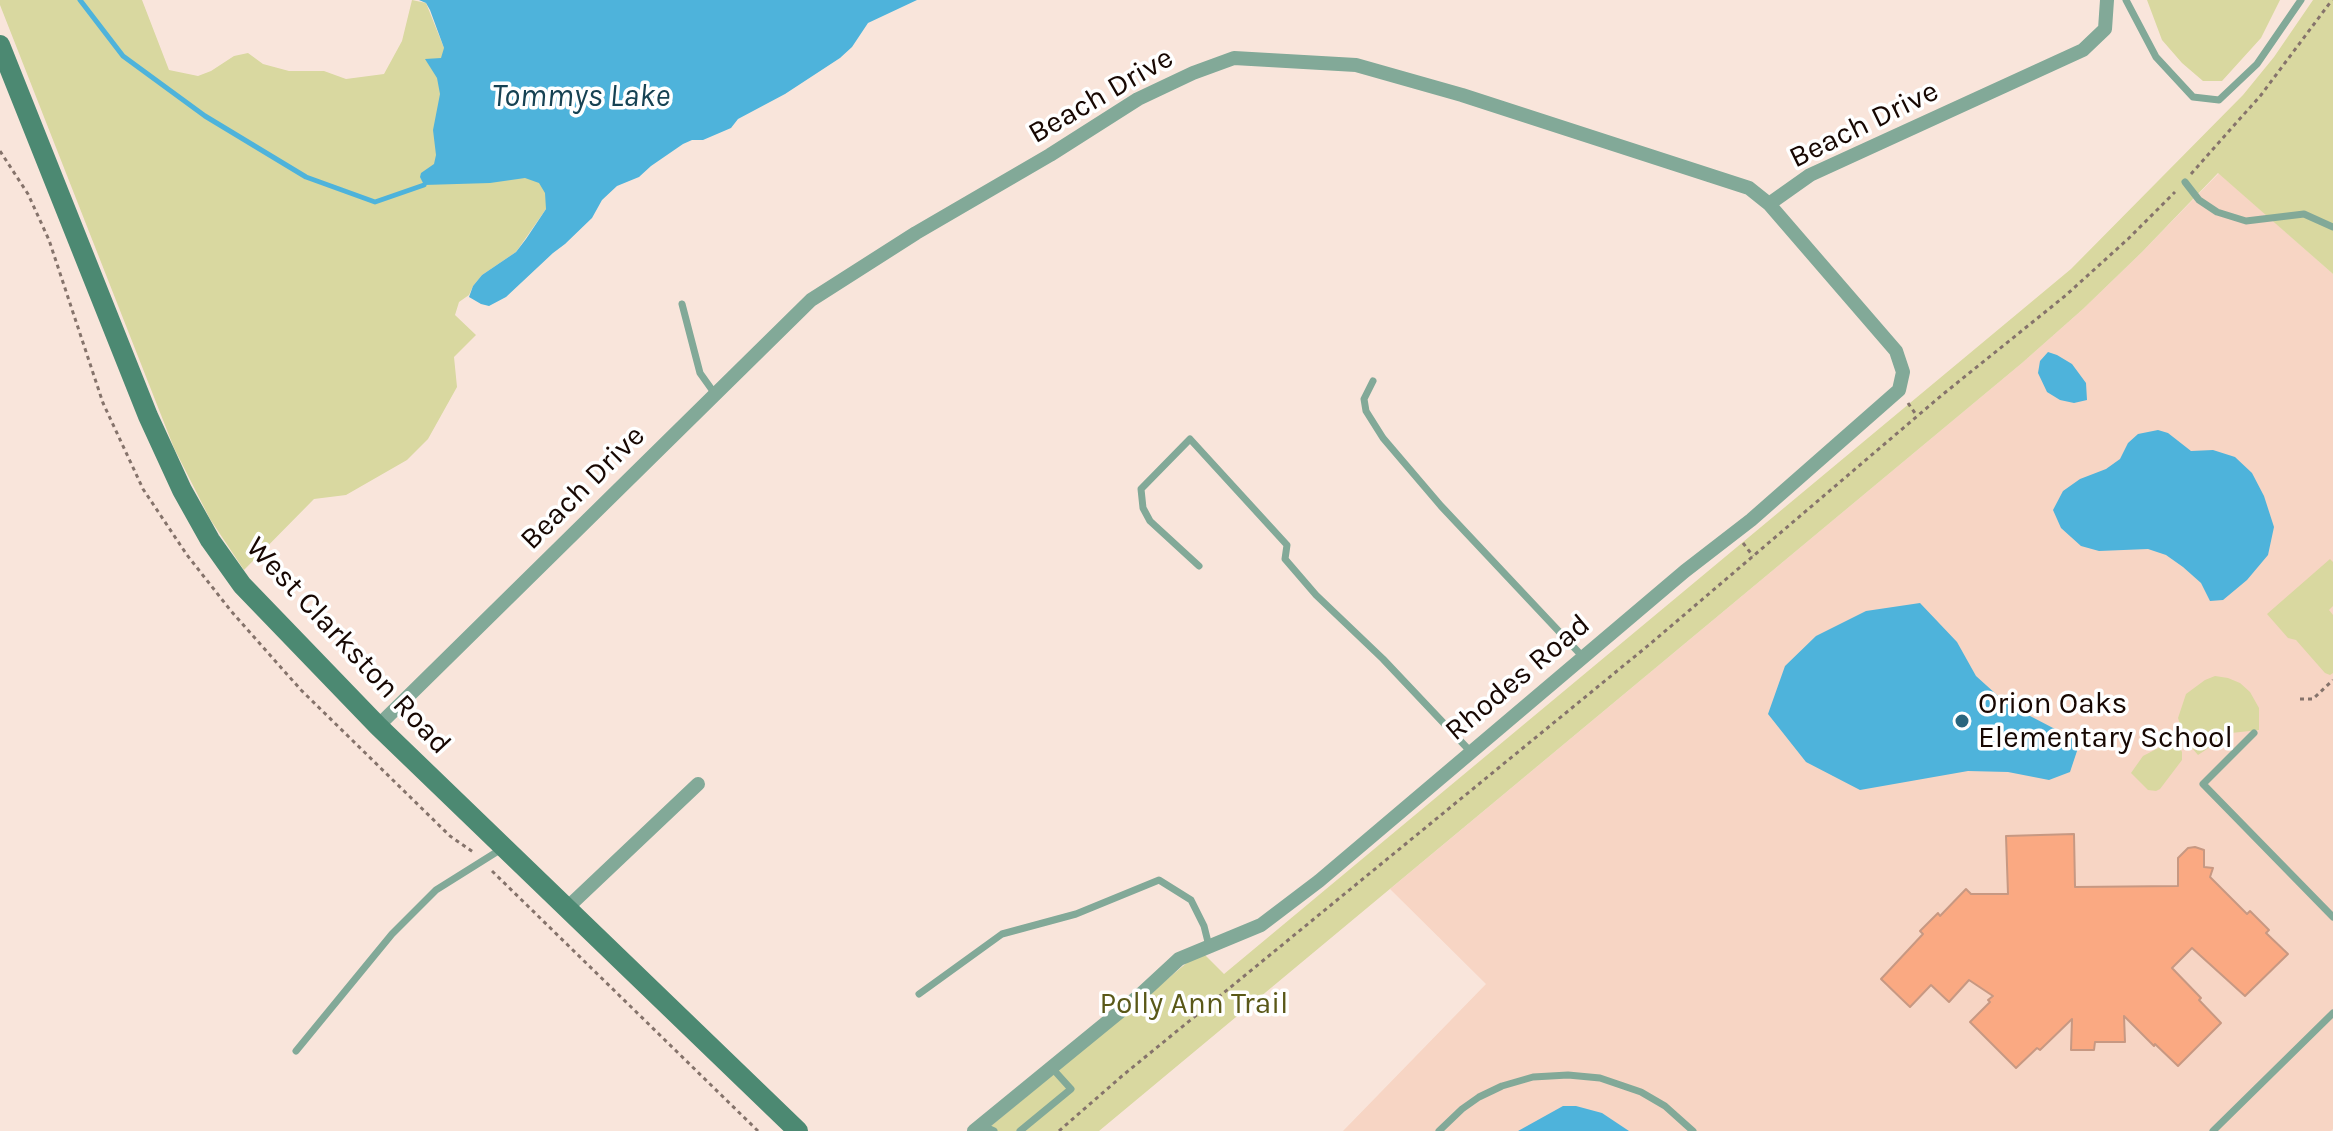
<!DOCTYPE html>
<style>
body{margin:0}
canvas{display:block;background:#f9e5db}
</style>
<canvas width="2333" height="1131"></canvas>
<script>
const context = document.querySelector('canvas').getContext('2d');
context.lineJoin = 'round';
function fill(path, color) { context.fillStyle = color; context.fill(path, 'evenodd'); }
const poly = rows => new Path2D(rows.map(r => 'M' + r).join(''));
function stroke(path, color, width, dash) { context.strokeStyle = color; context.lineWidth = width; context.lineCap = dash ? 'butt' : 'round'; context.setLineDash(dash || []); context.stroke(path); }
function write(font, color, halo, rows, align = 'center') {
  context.font = font + ' Karla,sans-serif'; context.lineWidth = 7; context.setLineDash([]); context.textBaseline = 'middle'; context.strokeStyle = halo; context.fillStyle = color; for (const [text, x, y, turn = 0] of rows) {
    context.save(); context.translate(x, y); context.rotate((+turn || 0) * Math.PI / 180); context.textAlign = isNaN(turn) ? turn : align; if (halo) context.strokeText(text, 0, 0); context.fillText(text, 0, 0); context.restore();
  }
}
fill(poly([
 [2219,173,2333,274,2333,1129,2331,1131,1343,1131,1486,984,1390,889,2022,363,2083,309,2142,252]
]), '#f7d5c4');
fill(poly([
 [0,0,142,0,169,70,198,76,211,71,234,56,248,53,263,64,289,71,324,71,346,79,384,74,402,41,412,0,426,3,444,48,798,0,546,209,516,252,482,275,473,286,469,295,459,302,455,315,476,335,454,357,457,387,428,439,407,460,346,495,314,499,244,570,210,519,174,448,0,5],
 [2147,0,2280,0,2261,38,2222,81,2203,81,2182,63,2162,40],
 [2313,0,2333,0,2333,274,2218,173,2142,252,2083,309,2022,363,1099,1131,985,1131,1201,951,1224,974,2071,269,2243,95,2274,57],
 [2330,559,2333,562,2333,606,2329,610,2333,615,2333,673,2330,675,2325,673,2296,640,2288,638,2267,614],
 [2215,676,2228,678,2240,683,2250,692,2259,708,2259,730,2231,733,2198,755,2185,740,2178,718,2186,694,2205,680],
 [2168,743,2179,747,2182,752,2182,760,2160,789,2156,791,2148,790,2131,773,2143,756]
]), '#d9d8a0');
fill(poly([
 [419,0,917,0,868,23,852,47,840,58,785,94,738,119,731,128,703,140,692,140,683,144,651,166,639,177,617,186,602,200,592,218,565,244,553,253,506,297,489,306,481,304,469,297,473,286,482,275,516,252,526,239,546,209,545,193,539,183,525,178,490,183,424,185,420,177,421,173,434,164,436,155,433,130,440,94,437,78,425,59,441,58,444,48,430,10,426,3],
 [2048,352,2057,355,2072,364,2086,383,2087,400,2074,403,2060,400,2047,392,2038,373,2040,361],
 [2158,430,2168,433,2191,451,2213,450,2235,457,2252,473,2264,496,2274,527,2268,555,2247,580,2223,600,2210,601,2201,583,2183,567,2166,555,2148,549,2099,551,2081,546,2061,528,2053,510,2063,491,2080,479,2106,469,2120,459,2128,443,2138,434],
 [1920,603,1957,642,1976,676,2007,704,2080,742,2070,772,2049,780,2008,772,1968,771,1860,790,1806,762,1768,714,1785,666,1816,636,1866,611],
 [1563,1106,1576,1106,1602,1113,1629,1131,1518,1131]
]), '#4eb3db');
stroke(poly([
 [80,0,123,56,205,116,306,177,375,202,424,185]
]), '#4eb3db', 5);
const building = poly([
 [2074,834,2075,887,2178,886,2178,858,2188,848,2195,847,2204,850,2204,867,2213,868,2210,877,2247,914,2250,911,2269,930,2266,933,2288,954,2245,996,2192,948,2172,968,2201,998,2199,1000,2221,1023,2178,1066,2155,1044,2154,1046,2124,1016,2125,1042,2095,1042,2094,1050,2071,1050,2072,1019,2040,1050,2037,1048,2016,1068,1970,1022,1990,1002,1988,1000,1993,996,1969,980,1949,1002,1931,985,1910,1007,1881,979,1923,934,1920,931,1938,913,1940,916,1966,889,1971,894,2008,894,2006,836,2074,834]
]);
fill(building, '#faa982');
stroke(building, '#c79882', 2);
stroke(poly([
 [0,151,28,194,49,240,103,403,143,489,187,555,231,611,301,690,450,836,473,852],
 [2191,174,2261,95,2332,0],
 [1908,403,1917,416],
 [1743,543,1753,556],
 [2300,699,2313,699,2333,680],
 [492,871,758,1131],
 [1059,1131,1122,1076,1650,644,1942,395,2065,296,2128,239,2175,192]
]), '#85736b', 3, [4, 4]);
stroke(poly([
 [2126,0,2156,57,2193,97,2219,100,2257,64,2301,0],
 [2185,182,2199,200,2217,212,2246,221,2304,214,2333,227],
 [682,304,700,373,715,394],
 [1373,381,1364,399,1366,411,1383,438,1441,506,1583,657],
 [1199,566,1150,521,1143,508,1141,489,1190,439,1287,545,1285,559,1316,595,1383,659,1470,751],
 [2254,733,2203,784,2333,917],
 [919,994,1002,934,1076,914,1159,880,1191,900,1204,926,1209,946],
 [296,1051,392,934,436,890,503,848],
 [981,1125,994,1131],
 [1020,1131,1071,1089,1052,1068],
 [1439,1131,1462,1109,1479,1097,1502,1086,1533,1077,1568,1075,1600,1078,1641,1092,1665,1106,1693,1131],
 [2213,1131,2333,1013]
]), '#82a998', 7);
stroke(poly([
 [1769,204,1810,175,2083,50,2105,29,2107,0],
 [378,726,811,300,916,233,1050,155,1138,99,1193,73,1234,58,1356,65,1462,95,1749,188,1769,204,1896,351,1903,372,1899,390,1751,520,1685,571,1319,881,1261,925,1179,959,1139,996,974,1131],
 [568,907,698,784]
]), '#82a998', 14);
stroke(poly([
 [0,45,148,416,182,490,210,540,242,585,378,726,798,1131]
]), '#4c8972', 20);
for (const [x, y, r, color] of [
 [1962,721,8,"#29657d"]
]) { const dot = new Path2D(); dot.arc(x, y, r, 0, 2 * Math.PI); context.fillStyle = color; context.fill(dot); stroke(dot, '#fff', 3); }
write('30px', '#170702', '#fff', [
 ["Beach Drive",1101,96,-30],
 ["Beach Drive",1864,125,-26],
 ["Beach Drive",583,488,-45],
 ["West Clarkston Road",348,646,47],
 ["Rhodes Road",1518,678,-40]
]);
write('30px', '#170702', '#fff', [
 ["Orion Oaks",1978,704],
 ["Elementary School",1978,738]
], 'left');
write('30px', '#5a5818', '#fff', [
 ["Polly Ann Trail",1194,1004]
]);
write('italic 32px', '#164253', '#fff', [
 ["Tommys Lake",581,97]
]);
</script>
